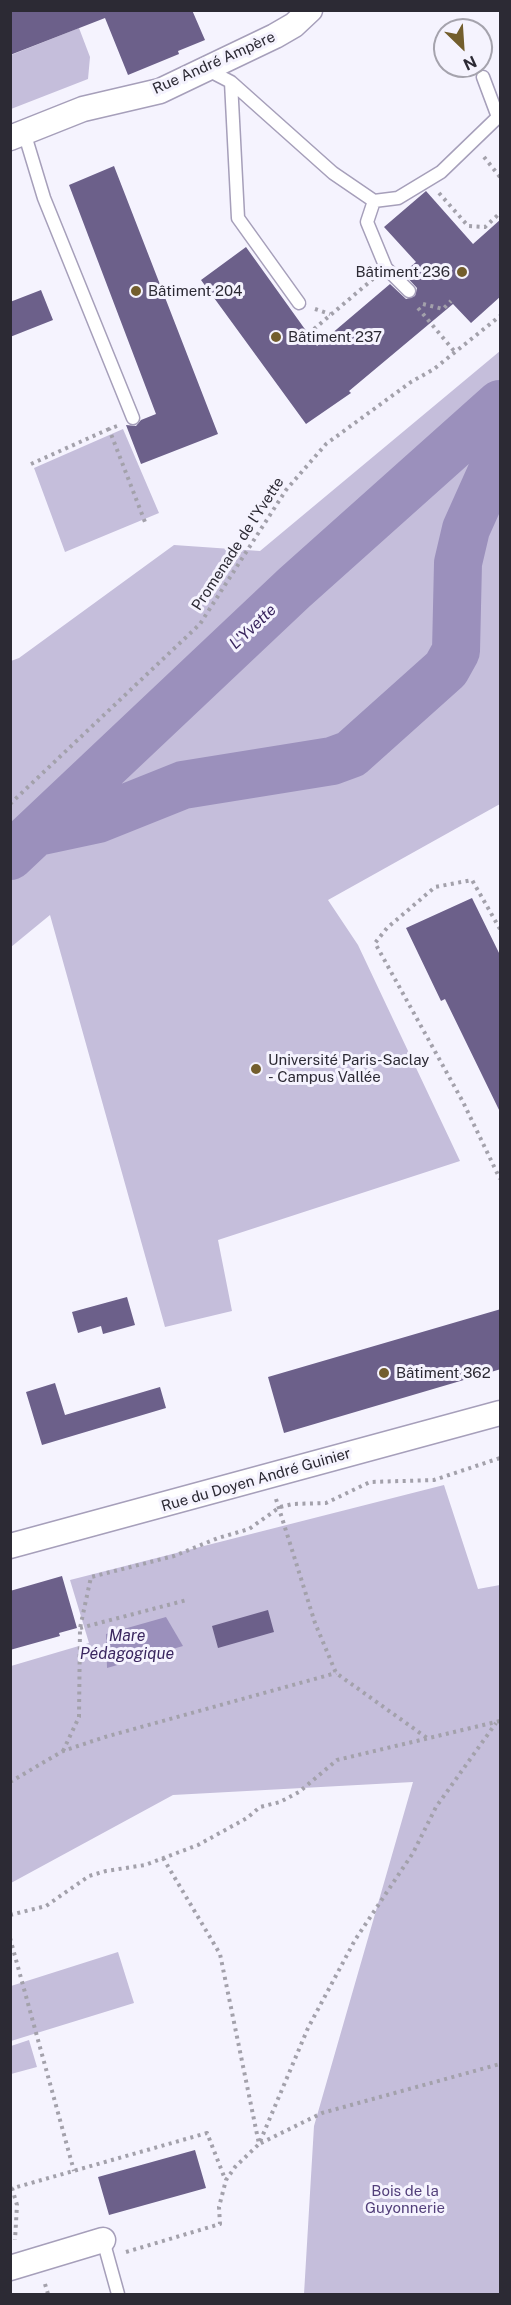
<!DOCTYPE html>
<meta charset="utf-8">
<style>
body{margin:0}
#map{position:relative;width:511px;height:2305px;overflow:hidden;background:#f5f3fe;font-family:"Public Sans",sans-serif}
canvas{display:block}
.frame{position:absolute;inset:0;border:12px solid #2c2a34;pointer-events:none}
.north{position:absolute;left:433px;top:18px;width:60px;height:60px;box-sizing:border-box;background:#f5f3fe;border:2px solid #a5a3ad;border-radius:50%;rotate:155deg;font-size:16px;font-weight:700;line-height:24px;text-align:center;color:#2c2a34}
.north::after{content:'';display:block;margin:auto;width:21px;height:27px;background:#735e2d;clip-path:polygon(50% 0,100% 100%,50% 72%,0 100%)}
</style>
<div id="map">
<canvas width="511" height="2305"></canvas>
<div class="frame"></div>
<div class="north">N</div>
</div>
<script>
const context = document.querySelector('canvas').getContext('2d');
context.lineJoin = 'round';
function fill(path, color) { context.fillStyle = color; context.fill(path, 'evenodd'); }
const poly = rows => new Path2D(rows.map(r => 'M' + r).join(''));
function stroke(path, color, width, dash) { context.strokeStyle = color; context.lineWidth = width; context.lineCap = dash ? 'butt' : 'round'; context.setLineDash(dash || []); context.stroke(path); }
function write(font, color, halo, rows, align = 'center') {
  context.font = font + ' "Public Sans",sans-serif'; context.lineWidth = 6; context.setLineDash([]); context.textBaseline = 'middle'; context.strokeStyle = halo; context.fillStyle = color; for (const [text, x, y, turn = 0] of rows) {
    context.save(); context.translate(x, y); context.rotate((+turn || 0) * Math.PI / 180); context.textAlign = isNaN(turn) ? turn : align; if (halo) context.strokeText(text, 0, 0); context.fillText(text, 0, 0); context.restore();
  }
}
fill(poly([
 [79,28,90,57,88,79,11,109,11,55],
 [500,351,500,804,328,900,358,945,460,1161,218,1240,232,1311,165,1327,50,915,11,947,11,661,19,658,174,545,260,551],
 [123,429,159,513,65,552,34,468],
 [444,1485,478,1589,500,1585,500,2294,304,2294,314,2126,413,1782,173,1795,11,1883,11,1666,89,1643,70,1580],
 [118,1952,134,2003,11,2041,11,1986],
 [29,2040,37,2067,11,2074,11,2046]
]), '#c5bedb');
fill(poly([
 [166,1617,183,1646,107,1668,106,1634]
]), '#9b90bc');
stroke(poly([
 [37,832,98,819,183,785,332,761,351,754,446,669,456,651,458,563,466,529,496,462,493,410],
 [10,856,294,588,500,404]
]), '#9b90bc', 48);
fill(poly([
 [10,10,192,10,205,40,178,51,179,54,128,75,105,18,10,55],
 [114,166,218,434,141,464,126,425,136,426,141,420,156,414,69,185],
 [426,191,473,244,501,219,501,296,471,323,453,304,349,391,351,393,306,424,201,280,246,247,317,346,390,284,406,299,415,296,417,288,403,273,416,262,384,227],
 [41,290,53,320,10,337,10,302],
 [472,898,501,957,501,1114,445,999,441,1001,406,928],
 [127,1297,135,1325,103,1334,101,1326,78,1333,72,1312],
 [501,1309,501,1369,284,1433,268,1377],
 [55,1383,65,1415,160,1387,166,1408,42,1445,26,1392],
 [62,1576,77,1628,59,1633,60,1636,10,1650,10,1591],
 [268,1610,274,1632,218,1648,212,1626],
 [195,2150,206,2188,109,2215,98,2177]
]), '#6c608a');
const lane = poly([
 [206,69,231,82,333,173,374,201],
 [231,82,238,218,299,303],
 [24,132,44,198,133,418],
 [409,291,386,268,367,222,374,201,398,198,441,172,498,117,483,77],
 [103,2240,118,2294]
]);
const street = poly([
 [10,138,83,109,160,91,275,36,294,25,310,10],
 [10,1546,500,1413],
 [10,2268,103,2240]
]);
stroke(lane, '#a69fba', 15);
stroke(street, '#a69fba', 27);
stroke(poly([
 [484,157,500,177],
 [439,193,468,226,485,227,500,213],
 [423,304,443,309,451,301],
 [418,308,455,352],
 [315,309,330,314],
 [314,329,373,279],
 [117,426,109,429,145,522],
 [31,464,109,429],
 [10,804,200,624,286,490,326,444,411,382,434,369,500,316],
 [500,929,472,880,435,887,387,928,375,943,463,1102,500,1179],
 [276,1499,315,1623,336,1673,427,1738],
 [80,1628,187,1600],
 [63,1751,79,1717,80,1628,91,1577,174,1556,218,1538,249,1529,280,1507,293,1504,326,1503,370,1482,434,1480,500,1458],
 [10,1782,63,1751,105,1737,336,1673],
 [163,1858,220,1954,259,2144,322,2113,500,2064],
 [10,1915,46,1906,89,1876,106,1871,145,1865,198,1845,247,1818,260,1807,280,1802,299,1792,337,1760,500,1721],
 [10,1938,74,2171],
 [12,2188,17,2205,15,2240],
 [10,2189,207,2133,225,2179],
 [126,2252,220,2224,219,2207,226,2180,235,2167,259,2144,308,2028,355,1940,413,1853,436,1807,496,1723],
 [45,2284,48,2294]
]), '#a3a1ab', 4, [3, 4.5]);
stroke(lane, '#fff', 12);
stroke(street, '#fff', 24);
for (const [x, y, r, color] of [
 [462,272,6,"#735e2d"],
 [136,291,6,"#735e2d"],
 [276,337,6,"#735e2d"],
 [256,1069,6,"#735e2d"],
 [384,1373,6,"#735e2d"]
]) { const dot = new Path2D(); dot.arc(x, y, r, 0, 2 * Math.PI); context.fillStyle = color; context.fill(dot); stroke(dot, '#f5f3fe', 2); }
write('15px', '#2c2a34', '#f5f3fe', [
 ["Rue André Ampère",214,63,-24],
 ["Promenade de l'Yvette",238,544,-57],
 ["Rue du Doyen André Guinier",256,1480,-16]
]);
write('15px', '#2c2a34', '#f5f3fe', [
 ["Bâtiment 236",450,272,"right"],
 ["Bâtiment 204",148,291],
 ["Bâtiment 237",288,337],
 ["Université Paris-Saclay",268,1060],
 ["- Campus Vallée",268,1077],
 ["Bâtiment 362",396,1373]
], 'left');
write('15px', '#523f7a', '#f5f3fe', [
 ["Bois de la",405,2191],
 ["Guyonnerie",405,2208]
]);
write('italic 16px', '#3a265f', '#f5f3fe', [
 ["L'Yvette",253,627,-43],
 ["Mare",127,1636],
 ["Pédagogique",127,1654]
]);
</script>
